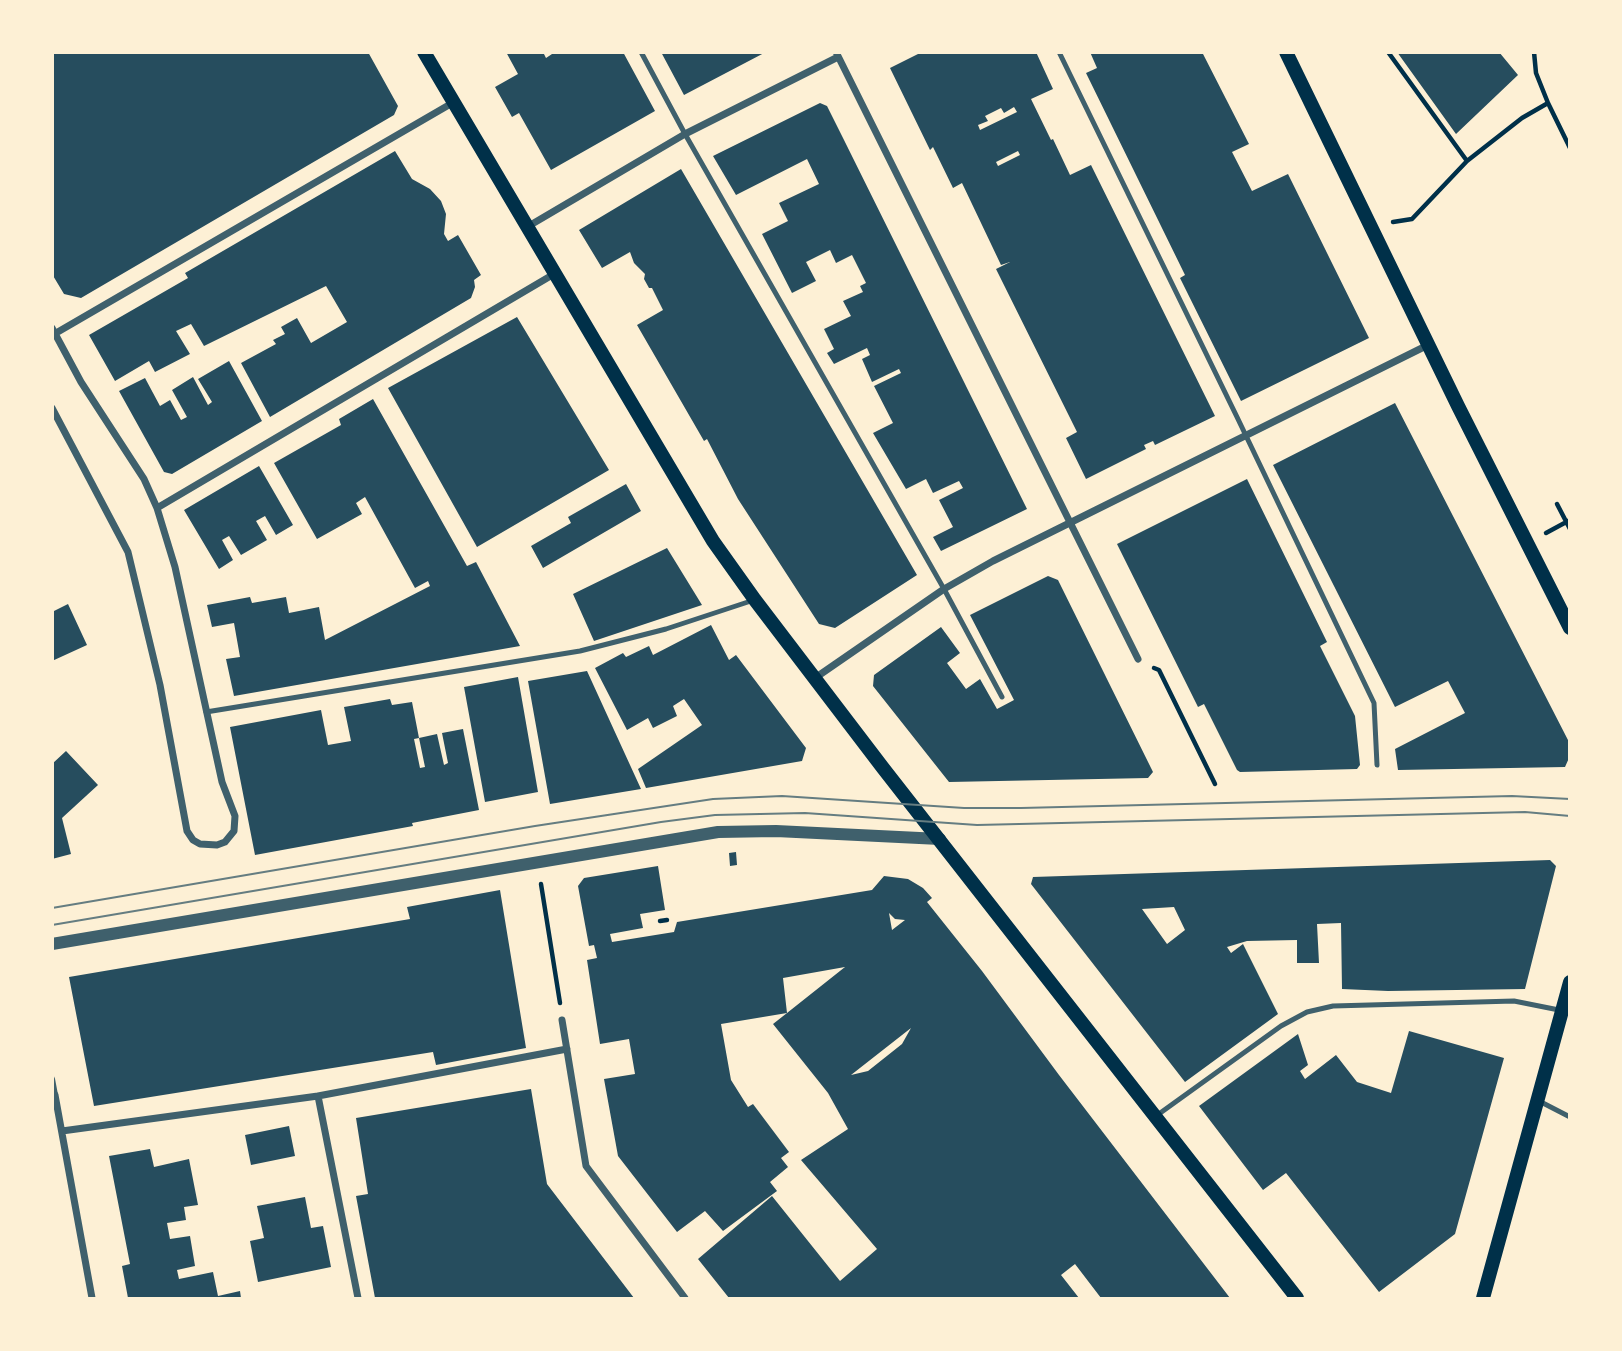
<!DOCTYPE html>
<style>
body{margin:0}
#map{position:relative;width:1622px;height:1351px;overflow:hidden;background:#fdf0d5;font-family:"Nunito Sans",sans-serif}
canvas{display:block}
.frame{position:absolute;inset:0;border:54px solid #fdf0d5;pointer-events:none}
</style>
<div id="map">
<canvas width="1622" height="1351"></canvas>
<div class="frame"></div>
</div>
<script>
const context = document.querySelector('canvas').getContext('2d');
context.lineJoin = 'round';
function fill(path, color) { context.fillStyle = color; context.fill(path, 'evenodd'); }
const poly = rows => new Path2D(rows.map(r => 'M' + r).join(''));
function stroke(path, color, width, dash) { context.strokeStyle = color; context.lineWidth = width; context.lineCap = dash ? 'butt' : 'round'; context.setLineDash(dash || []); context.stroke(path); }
fill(poly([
 [52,52,368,52,398,106,394,115,81,298,64,294,52,274],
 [506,52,543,52,546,58,555,52,623,52,655,111,551,170,519,113,512,117,495,87,518,74],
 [661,52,766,52,684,95],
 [922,52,1036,52,1053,89,1031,99,1051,140,1053,139,1070,175,1091,165,1215,416,1155,445,1153,441,1144,445,1146,449,1086,479,1066,438,1077,432,996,269,1010,262,1001,265,962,183,953,188,933,147,930,150,890,68],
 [1014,107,1017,112,980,130,978,125,988,121,985,116,1001,108,1004,113],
 [1018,151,1020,155,998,166,996,162],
 [1090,52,1202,52,1249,144,1232,152,1252,191,1288,174,1369,338,1241,401,1180,278,1185,275,1086,73,1097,68],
 [1397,52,1499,52,1518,75,1456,134],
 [820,103,827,106,844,140,1027,509,941,551,933,537,953,527,939,500,963,488,959,481,933,493,926,479,906,489,873,433,893,423,874,386,901,373,899,369,872,382,862,359,870,355,867,348,834,364,827,353,834,349,824,329,851,316,843,301,863,292,860,286,866,283,852,255,836,263,830,250,806,262,816,281,792,293,762,234,788,221,779,203,819,184,807,159,736,195,713,156],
 [395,151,412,179,430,189,441,201,446,214,444,234,448,241,458,235,481,275,474,280,475,287,471,298,270,417,241,363,276,344,273,340,285,334,281,327,297,318,311,343,347,322,326,286,204,346,191,324,176,331,190,354,155,372,149,361,115,381,89,335,188,278,185,273],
 [681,169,917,575,835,628,819,624,738,499,707,439,704,441,637,325,663,310,652,288,649,288,644,279,645,274,634,263,630,252,602,268,579,230],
 [517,317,609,470,477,547,388,388],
 [229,361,262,421,172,474,164,472,119,391,145,378,160,406,170,400,181,420,187,417,172,390,193,377,208,405,212,402,198,379],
 [373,399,467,566,476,562,520,646,234,696,226,659,240,657,234,623,212,627,207,605,250,597,252,603,286,597,289,613,319,607,325,640,430,586,428,581,415,588,365,497,356,503,362,514,317,539,274,463,341,425,339,419],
 [1395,403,1569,742,1569,758,1565,767,1398,770,1395,749,1465,713,1448,681,1395,707,1273,465],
 [259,466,293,525,276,535,265,516,256,521,267,540,241,555,229,536,222,540,233,560,219,569,184,510],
 [1247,479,1327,642,1320,646,1355,716,1360,765,1357,769,1240,772,1237,770,1204,704,1198,707,1117,544],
 [626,484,641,511,543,568,531,546,571,523,568,517],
 [667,548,702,605,594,641,573,594],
 [1048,576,1058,580,1153,772,1148,778,949,782,873,686,874,675,941,627,960,653,947,663,966,689,980,679,997,709,1014,700,970,615],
 [68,604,87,645,52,661,52,612],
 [711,625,729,660,736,655,806,748,802,761,646,788,638,769,702,725,684,699,673,706,677,716,653,728,648,718,627,730,595,668,623,653,626,657,649,646,653,655],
 [587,671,641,789,550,804,528,681],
 [518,677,538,792,485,802,464,687],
 [390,699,392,705,412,702,419,738,414,739,420,768,425,767,419,738,437,734,444,765,448,763,442,733,463,729,479,810,412,823,413,826,255,855,230,727,321,710,328,745,351,741,344,707],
 [66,751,98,785,62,818,71,854,52,859,52,764],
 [736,852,737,865,730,866,729,853],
 [1550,860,1556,866,1525,989,1388,991,1342,989,1341,923,1317,924,1319,963,1297,963,1297,940,1247,941,1227,947,1231,953,1243,944,1278,1014,1185,1082,1031,884,1033,877],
 [1174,907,1185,930,1167,944,1142,909],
 [658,866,665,910,640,914,643,928,610,934,612,942,674,932,677,922,872,890,884,876,908,879,923,888,932,898,927,902,982,971,1059,1075,1230,1298,1101,1298,1075,1264,1061,1275,1079,1298,729,1298,698,1259,772,1196,840,1281,877,1249,801,1160,848,1129,828,1093,773,1024,787,1013,845,967,783,978,787,1013,721,1024,731,1080,748,1107,753,1104,789,1152,781,1158,788,1167,770,1182,777,1191,723,1231,705,1211,677,1232,618,1156,604,1079,635,1074,629,1039,600,1044,587,960,597,958,594,945,589,946,578,886,584,878],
 [889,913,895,919,905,920,892,930],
 [911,1028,902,1044,868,1071,851,1075],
 [500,890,526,1048,436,1065,433,1052,94,1106,69,977,410,919,407,907],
 [1409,1031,1504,1058,1455,1234,1379,1292,1286,1173,1263,1190,1199,1106,1298,1034,1308,1065,1300,1071,1305,1079,1336,1055,1357,1082,1391,1093],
 [531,1089,547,1184,634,1298,375,1298,356,1196,368,1194,356,1118],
 [289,1126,295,1156,251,1165,245,1135],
 [150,1149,154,1167,189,1159,198,1205,184,1207,186,1220,167,1223,170,1239,190,1236,195,1266,177,1270,179,1279,213,1272,218,1296,240,1291,241,1298,128,1298,122,1266,130,1264,109,1156],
 [305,1197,311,1228,323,1226,331,1267,258,1282,250,1241,264,1238,257,1206]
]), '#264d5e');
stroke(poly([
 [1388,52,1467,161],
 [1548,103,1570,148],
 [1393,222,1412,219,1467,161,1522,118,1548,103,1536,73,1534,52],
 [1557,504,1570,529],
 [1546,533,1570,520],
 [1154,668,1159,670,1215,784],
 [541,884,560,1003],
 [660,921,667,920]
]), '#003049', 4.5);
stroke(poly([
 [641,52,685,134,944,589,1002,697],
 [1059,52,1237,417,1374,703,1377,765],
 [206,712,580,651,666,629,754,600],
 [1539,1101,1570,1117],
 [1156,1116,1281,1026,1307,1012,1333,1006,1514,1001,1559,1010]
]), '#3f606c', 5);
stroke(poly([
 [52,1079,55,1095]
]), '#3f606c', 6);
stroke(poly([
 [836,52,1138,659],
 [527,227,685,134,838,57],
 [52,328,81,382,144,479,157,508,175,567,222,782,235,816,234,831,225,842,217,845,200,844,193,840,187,831,160,685,128,552,52,408],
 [56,333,454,102],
 [157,508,554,274],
 [815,678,944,589,993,561,1428,345],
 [562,1020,586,1166,685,1298],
 [55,1095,92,1298],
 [318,1096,358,1298],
 [62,1131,318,1096,567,1049]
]), '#3f606c', 7);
stroke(poly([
 [52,944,718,832,776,831,940,839]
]), '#3f606c', 12);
stroke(poly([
 [424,52,713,541,755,600,883,768,1297,1298],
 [1286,52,1458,406,1570,628],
 [1483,1298,1570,982]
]), '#003049', 14);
stroke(poly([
 [52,908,535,826,713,799,782,796,964,808,1021,808,1512,796,1570,799],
 [52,925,661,822,715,815,805,813,977,825,1525,812,1570,816]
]), '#657d81', 2);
</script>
